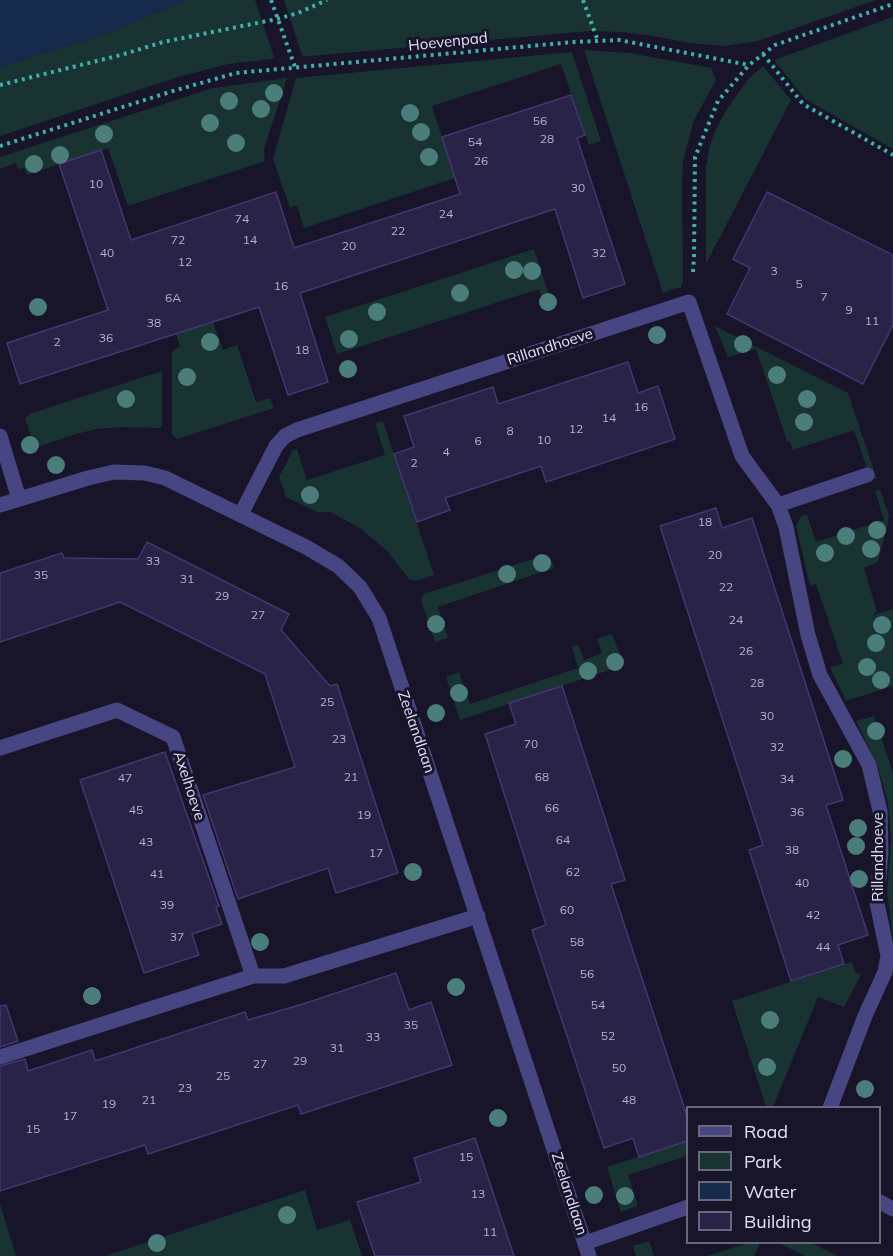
<!DOCTYPE html>
<style>
body{margin:0}
#map{position:relative;width:893px;height:1256px;overflow:hidden;background:#181429;font-family:Mulish,sans-serif}
canvas{display:block}
.legend{position:absolute;left:686px;top:1106px;width:195px;height:138px;box-sizing:border-box;background:#181429;border:2px solid #6a667d;margin:0;padding:8px 10px;list-style:none;font-size:18px;color:#e4e0fb}
.legend li{display:flex;align-items:center;gap:12px;height:30px}
.legend b{width:30px;border:2px solid #6a667d}
</style>
<div id="map">
<canvas width="893" height="1256"></canvas>
<ul class="legend">
<li><b style="height:8px;background:#484583"></b>Road</li>
<li><b style="height:16px;background:#183332"></b>Park</li>
<li><b style="height:16px;background:#162a4c"></b>Water</li>
<li><b style="height:16px;background:#2a2348"></b>Building</li>
</ul>
</div>
<script>
const context = document.querySelector('canvas').getContext('2d');
context.lineJoin = 'round';
function fill(path, color) { context.fillStyle = color; context.fill(path, 'evenodd'); }
const poly = rows => new Path2D(rows.map(r => 'M' + r).join(''));
function stroke(path, color, width, dash) { context.strokeStyle = color; context.lineWidth = width; context.lineCap = dash ? 'butt' : 'round'; context.setLineDash(dash || []); context.stroke(path); }
function write(font, color, halo, rows, align = 'center') {
  context.font = font + ' Mulish,sans-serif'; context.lineWidth = 6; context.setLineDash([]); context.textBaseline = 'middle'; context.strokeStyle = halo; context.fillStyle = color; for (const [text, x, y, turn = 0] of rows) {
    context.save(); context.translate(x, y); context.rotate((+turn || 0) * Math.PI / 180); context.textAlign = isNaN(turn) ? turn : align; if (halo) context.strokeText(text, 0, 0); context.fillText(text, 0, 0); context.restore();
  }
}
fill(poly([
 [186,0,255,0,274,57,273,59,228,64,178,77,0,136,0,67,110,32],
 [284,0,876,0,758,41,724,46,689,43,653,36,621,32,590,31,310,56,303,56,301,52],
 [893,17,893,149,805,99,774,60],
 [584,50,630,53,711,68,716,80,694,120,683,161,682,183,683,281,681,288,676,288,663,293],
 [572,52,601,141,589,145,561,64,432,106,455,178,304,228,297,205,290,208,273,159,296,78],
 [763,66,791,100,706,264,706,167,709,149,715,131,727,109,749,78],
 [287,78,264,149,265,161,128,206,108,148,27,175,24,168,18,169,16,163,0,169,0,157,213,88],
 [534,249,553,307,546,310,539,289,337,354,325,317],
 [213,322,223,350,237,345,256,402,270,398,274,408,177,439,172,435,172,352,180,346,176,334],
 [715,326,848,393,877,479,871,480,854,430,793,450,790,442,787,441,756,349,728,357],
 [162,371,162,425,160,428,120,427,97,429,76,434,23,452,20,443,32,439,25,418,29,416,29,414],
 [383,421,434,575,415,581,409,579,387,551,360,528,330,512,317,512,286,497,279,477,293,450,297,449,307,480,385,455,375,423],
 [880,490,889,515,888,523,878,562,864,568,877,612,874,613,874,615,893,609,893,686,846,701,830,667,843,664,816,584,810,586,796,526,801,516,807,514,816,542,884,520,875,491],
 [545,555,550,557,554,568,438,607,448,638,435,642,421,600,424,594],
 [612,634,624,665,460,720,446,677,459,672,470,704,578,668,572,647,578,645,584,660,602,653,597,639],
 [874,716,893,773,893,937,887,892,891,839,888,803,878,767,856,721],
 [852,962,855,972,861,975,844,1007,818,997,773,1107,766,1107,732,1001],
 [687,1141,687,1156,628,1175,638,1206,621,1212,607,1167],
 [305,1190,317,1230,350,1220,362,1256,105,1256],
 [0,1204,16,1256,0,1256],
 [649,1241,654,1256,636,1256,633,1246],
 [748,1243,760,1243,754,1256,707,1256],
 [779,1243,811,1243,838,1256,805,1256]
]), '#183332');
fill(poly([
 [0,0,186,0,110,32,0,67]
]), '#162a4c');
const building = poly([
 [571,95,585,135,577,138,625,284,583,298,555,209,300,293,328,382,288,395,259,307,20,384,7,343,108,310,59,164,101,150,131,240,276,192,294,248,460,194,442,137,571,95],
 [767,192,893,255,893,325,863,384,727,314,750,268,733,259,767,192],
 [628,362,638,393,658,386,675,439,546,482,541,466,445,498,450,510,417,522,394,454,414,447,404,416,493,387,498,404,628,362],
 [716,508,722,528,752,518,843,800,826,805,868,935,838,945,844,964,791,981,749,850,763,845,660,526,716,508],
 [147,542,289,614,281,630,330,686,337,684,398,873,336,893,328,868,238,899,203,795,295,767,265,674,120,602,0,642,0,573,62,553,64,558,138,559,147,542],
 [562,686,625,880,611,884,687,1116,687,1141,639,1157,633,1138,604,1148,532,930,546,925,485,734,516,724,509,703,562,686],
 [165,752,219,906,216,907,222,924,192,934,199,955,144,973,80,780,165,752],
 [396,973,409,1010,431,1002,452,1065,301,1114,298,1105,148,1154,145,1145,0,1191,0,1066,25,1059,28,1071,92,1050,95,1061,245,1012,248,1020,306,1003,396,973],
 [6,1005,18,1041,0,1047,0,1006,6,1005],
 [475,1138,514,1256,375,1256,357,1202,421,1182,414,1158,475,1138]
]);
fill(building, '#2a2348');
stroke(building, '#433771', 1.5);
stroke(poly([
 [271,0,295,67],
 [583,0,598,41],
 [763,54,803,104,893,155],
 [0,85,121,55,163,42,277,19,298,13,327,0],
 [0,146,173,91,236,73,574,42,619,40,749,65],
 [693,272,694,257,695,157,718,101,749,65,775,45,893,4]
]), '#40b0a9', 4, [3, 4.5]);
stroke(poly([
 [0,436,19,499],
 [0,505,88,478,114,472,145,473,165,478,306,547,338,566,360,587,379,618,589,1256],
 [778,505,867,475],
 [241,514,276,446,285,436,297,430,689,302,742,456,778,505,786,527,808,635,820,675,869,765,880,811,881,852,877,903,888,956,885,972,865,1016,830,1108],
 [0,748,117,710,173,737,253,976],
 [0,1057,253,976,284,976,478,916],
 [880,1202,893,1209],
 [585,1243,688,1207]
]), '#484583', 15);
context.fillStyle = '#4b7e7a';
for (const [x, y] of [
 [274,93],
 [229,101],
 [261,109],
 [410,113],
 [210,123],
 [421,132],
 [104,134],
 [236,143],
 [60,155],
 [429,157],
 [34,164],
 [514,270],
 [532,271],
 [460,293],
 [548,302],
 [38,307],
 [377,312],
 [657,335],
 [349,339],
 [210,342],
 [743,344],
 [348,369],
 [777,375],
 [187,377],
 [126,399],
 [807,399],
 [804,422],
 [30,445],
 [56,465],
 [310,495],
 [877,530],
 [846,536],
 [871,549],
 [825,553],
 [542,563],
 [507,574],
 [436,624],
 [882,625],
 [876,643],
 [615,662],
 [867,667],
 [588,671],
 [881,680],
 [459,693],
 [436,713],
 [876,731],
 [843,759],
 [858,828],
 [856,846],
 [413,872],
 [859,879],
 [260,942],
 [456,987],
 [92,996],
 [770,1020],
 [767,1067],
 [865,1089],
 [498,1118],
 [594,1195],
 [625,1196],
 [287,1215],
 [157,1243]
]) { context.beginPath(); context.arc(x, y, 9, 0, 2 * Math.PI); context.fill(); }
write('12px', '#b6b1ce', null, [
 ["56",540,121],
 ["28",547,139],
 ["54",475,142],
 ["26",481,161],
 ["10",96,184],
 ["30",578,188],
 ["24",446,214],
 ["74",242,219],
 ["22",398,231],
 ["72",178,240],
 ["14",250,240],
 ["20",349,246],
 ["40",107,253],
 ["32",599,253],
 ["12",185,262],
 ["3",774,271],
 ["5",799,284],
 ["16",281,286],
 ["7",824,297],
 ["6A",173,298],
 ["9",849,310],
 ["11",872,321],
 ["38",154,323],
 ["36",106,338],
 ["2",57,342],
 ["18",302,350],
 ["16",641,407],
 ["14",609,418],
 ["12",576,429],
 ["8",510,431],
 ["10",544,440],
 ["6",478,441],
 ["4",446,452],
 ["2",414,463],
 ["18",705,522],
 ["20",715,555],
 ["33",153,561],
 ["35",41,575],
 ["31",187,579],
 ["22",726,587],
 ["29",222,596],
 ["27",258,615],
 ["24",736,620],
 ["26",746,651],
 ["28",757,683],
 ["25",327,702],
 ["30",767,716],
 ["23",339,739],
 ["70",531,744],
 ["32",777,747],
 ["21",351,777],
 ["68",542,777],
 ["47",125,778],
 ["34",787,779],
 ["66",552,808],
 ["45",136,810],
 ["36",797,812],
 ["19",364,815],
 ["64",563,840],
 ["43",146,842],
 ["38",792,850],
 ["17",376,853],
 ["62",573,872],
 ["41",157,874],
 ["40",802,883],
 ["39",167,905],
 ["60",567,910],
 ["42",813,915],
 ["37",177,937],
 ["58",577,942],
 ["44",823,947],
 ["56",587,974],
 ["54",598,1005],
 ["35",411,1025],
 ["52",608,1036],
 ["33",373,1037],
 ["31",337,1048],
 ["29",300,1061],
 ["27",260,1064],
 ["50",619,1068],
 ["25",223,1076],
 ["23",185,1088],
 ["21",149,1100],
 ["48",629,1100],
 ["19",109,1104],
 ["17",70,1116],
 ["15",33,1129],
 ["15",466,1157],
 ["13",478,1194],
 ["11",490,1232]
]);
write('15px', '#e4e0fb', '#181429', [
 ["Hoevenpad",448,42,-6],
 ["Rillandhoeve",550,347,-18],
 ["Zeelandlaan",416,732,71],
 ["Axelhoeve",189,786,72],
 ["Rillandhoeve",878,857,-90],
 ["Zeelandlaan",569,1194,72]
]);
</script>
